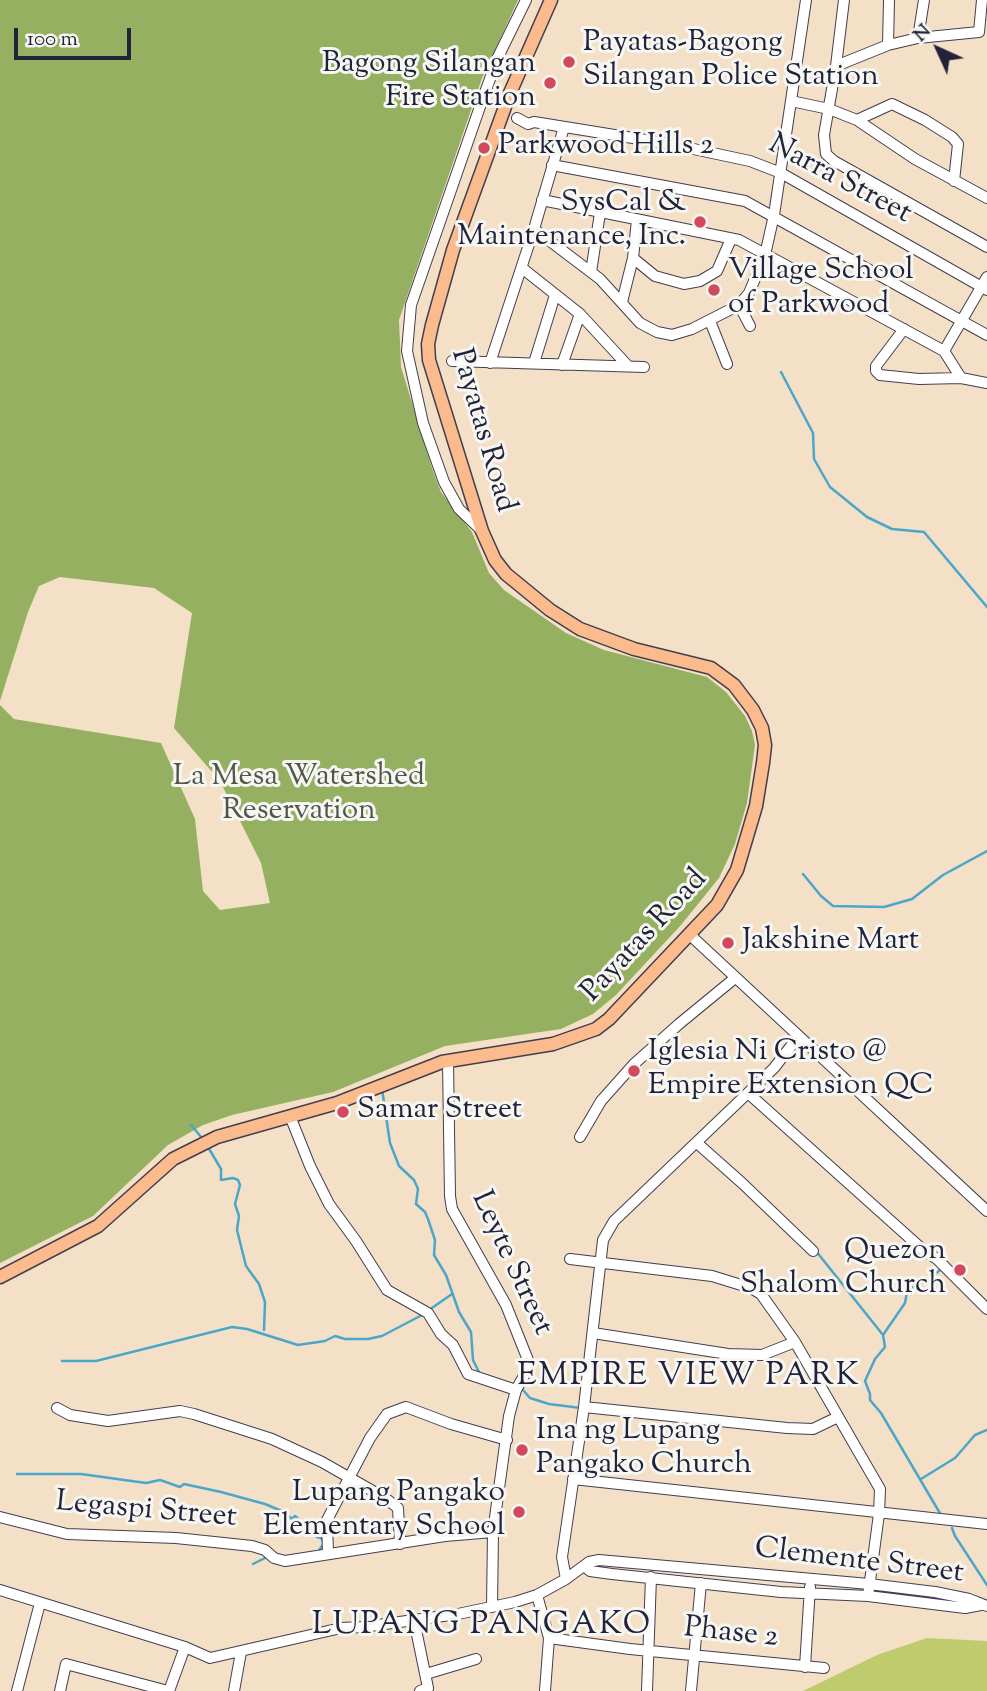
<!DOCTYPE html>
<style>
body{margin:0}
#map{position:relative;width:987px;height:1691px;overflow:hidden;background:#f4e0c7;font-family:"Sorts Mill Goudy",serif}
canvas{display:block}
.north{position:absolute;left:903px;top:14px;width:70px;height:70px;-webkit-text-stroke:5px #f6f6f2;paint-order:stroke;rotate:315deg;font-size:19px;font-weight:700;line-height:28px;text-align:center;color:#22223b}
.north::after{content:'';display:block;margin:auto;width:24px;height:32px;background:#22223b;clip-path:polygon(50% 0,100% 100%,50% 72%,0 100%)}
.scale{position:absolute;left:14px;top:28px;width:117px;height:32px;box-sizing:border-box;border:4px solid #22223b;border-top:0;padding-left:9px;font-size:21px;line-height:24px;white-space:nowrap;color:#22223b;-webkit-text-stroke:5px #f6f6f2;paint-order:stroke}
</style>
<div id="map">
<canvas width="987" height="1691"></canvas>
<div class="north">N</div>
<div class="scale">100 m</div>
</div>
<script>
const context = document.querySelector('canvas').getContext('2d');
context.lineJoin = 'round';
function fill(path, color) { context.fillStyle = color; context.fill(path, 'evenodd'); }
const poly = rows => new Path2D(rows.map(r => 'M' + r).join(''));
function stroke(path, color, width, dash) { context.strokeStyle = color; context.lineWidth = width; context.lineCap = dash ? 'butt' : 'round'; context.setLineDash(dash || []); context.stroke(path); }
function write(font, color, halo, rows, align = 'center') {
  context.font = font + ' "Sorts Mill Goudy",serif'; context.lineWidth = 6; context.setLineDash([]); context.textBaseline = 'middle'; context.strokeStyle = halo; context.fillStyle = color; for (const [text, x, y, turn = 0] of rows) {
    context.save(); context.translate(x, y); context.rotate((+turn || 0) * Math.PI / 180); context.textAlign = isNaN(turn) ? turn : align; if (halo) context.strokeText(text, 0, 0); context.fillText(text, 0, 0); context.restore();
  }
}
fill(poly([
 [927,1638,987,1641,987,1691,803,1691,877,1655]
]), '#becc6e');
fill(poly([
 [0,0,518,0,482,78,399,320,401,367,433,471,441,492,472,532,489,573,504,590,566,633,604,650,707,677,726,692,745,716,752,731,755,745,747,803,735,844,719,878,681,925,616,995,593,1014,561,1029,445,1046,333,1092,232,1115,203,1125,168,1145,93,1216,0,1263,0,705,14,719,161,743,195,819,203,891,220,910,270,903,261,863,220,781,174,728,192,613,154,588,60,577,39,586,28,612,0,701]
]), '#96b061');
stroke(poly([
 [781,372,813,433,814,459,830,487,867,517,892,529,924,532,987,607],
 [803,874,821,896,833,906,884,907,912,899,943,875,987,851],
 [382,1089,390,1143,399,1166,414,1180,418,1189,416,1204,425,1212,428,1219,435,1240,434,1255,446,1275,459,1312,471,1332,473,1360,480,1374],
 [191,1125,202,1138],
 [208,1147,221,1169,221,1180,233,1178,238,1180,240,1185,235,1204,239,1216,237,1230,246,1266,259,1284,265,1302,264,1330],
 [816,1251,883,1335],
 [940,1270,927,1281,917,1284,907,1292,905,1303,883,1335,885,1347,875,1359,865,1381,870,1394,870,1400,881,1413,941,1515],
 [429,1310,452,1294],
 [62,1361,96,1361,232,1327,247,1329,298,1345,325,1341,335,1336,345,1339,368,1339,382,1336,422,1315],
 [523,1390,530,1398,549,1404,581,1408],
 [17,1474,81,1474,146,1483,160,1480,180,1487,184,1484,221,1492,265,1504,284,1512,292,1519,295,1516,317,1537,321,1538,324,1543,318,1552],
 [921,1479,955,1458,975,1435,987,1430],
 [952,1528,955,1536,987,1585],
 [253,1564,269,1556]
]), '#4ba6c9', 2.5);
const minor = poly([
 [844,0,836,66,824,135,826,154,834,161,987,247],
 [918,38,924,0],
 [888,45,889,0],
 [836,66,888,45,918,38,979,32,982,0],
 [791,101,829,109,857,120,915,159,987,198],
 [517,118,528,124,534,122,670,144,750,161,781,173,987,290],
 [857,120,892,104,925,120,952,137,958,144,954,181],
 [552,165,745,201,987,335],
 [542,200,739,240,944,351,961,378],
 [534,229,600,279,640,323,657,332,672,335,692,329,739,305],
 [633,258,655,276,684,284,700,281,717,271,731,239],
 [522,268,580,314,628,366],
 [591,272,600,213],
 [622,302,633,258,637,220],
 [710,321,727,364],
 [750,326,739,305,749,293,765,255,774,215,806,0],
 [904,329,876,366,876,371,880,375,919,379,961,378,987,383],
 [944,351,987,277],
 [452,361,644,367],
 [490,363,534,229,564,127],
 [534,363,555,295],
 [562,365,580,314],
 [481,530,459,509,444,482,423,423,407,351,411,305,483,98,498,57,526,0],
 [689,934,987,1211],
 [448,1061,450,1196,452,1209,506,1305,530,1365,516,1390,509,1416,493,1532,492,1607],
 [748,1093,922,1249,937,1259,987,1309],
 [290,1116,310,1166,329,1204,356,1241,387,1290,428,1313,441,1334,453,1345,468,1374,516,1390],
 [580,1137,601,1101,634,1064,679,1024,735,978],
 [697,1143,742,1183,813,1251],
 [570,1259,712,1276,751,1288,761,1294,795,1342,880,1489,879,1514,868,1596],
 [593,1333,728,1354,762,1355,795,1342],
 [584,1407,787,1428,813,1429,838,1417],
 [57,1408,70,1415,108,1421,180,1411,194,1414,272,1439,322,1462,385,1498,398,1508,400,1544],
 [573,1479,987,1524],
 [0,1517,67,1534,176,1538,252,1546,265,1550,274,1558,285,1561,445,1536,493,1532],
 [328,1554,327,1520,370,1438,387,1414,406,1407,451,1424,507,1440],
 [584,1566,590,1571,612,1574,781,1592,868,1596,965,1608,981,1605],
 [566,1579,562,1557,584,1407,603,1240,614,1221,774,1068,798,1037],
 [0,1590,185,1647,210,1658,341,1628,363,1627,458,1614,515,1602,537,1595,566,1579,589,1562,599,1560,869,1584,935,1592,969,1599,987,1606],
 [537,1595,549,1638,545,1691],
 [414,1620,428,1688,420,1691],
 [549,1638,630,1649,824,1668],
 [805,1667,810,1587],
 [426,1674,476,1659],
 [17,1691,40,1603],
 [60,1691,66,1664,168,1691],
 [169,1691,185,1647],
 [234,1691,241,1652],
 [647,1691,651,1577],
 [691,1691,701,1583]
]);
const major = poly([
 [0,1277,98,1226,173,1159,217,1137,337,1103,442,1062,553,1044,596,1029,609,1019,717,905,737,870,756,806,763,763,765,745,762,728,753,710,734,685,711,668,634,649,580,629,550,610,506,574,495,560,482,531,429,360,428,344,432,325,453,250,510,93,551,0]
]);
stroke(minor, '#423e50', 12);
stroke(major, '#423e50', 15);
stroke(minor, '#fff', 10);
stroke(major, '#fbbb8c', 12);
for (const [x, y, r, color] of [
 [569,62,7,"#d1495b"],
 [550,83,7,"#d1495b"],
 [484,148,7,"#d1495b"],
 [700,222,7,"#d1495b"],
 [714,290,7,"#d1495b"],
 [728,943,7,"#d1495b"],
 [634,1071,7,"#d1495b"],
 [343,1112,7,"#d1495b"],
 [960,1270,7,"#d1495b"],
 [522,1450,7,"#d1495b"],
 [519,1512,7,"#d1495b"]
]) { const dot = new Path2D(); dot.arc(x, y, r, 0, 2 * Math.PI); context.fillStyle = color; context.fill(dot); stroke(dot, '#f6f6f2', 2.5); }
write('30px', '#22223b', '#f6f6f2', [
 ["Payatas-Bagong",583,45],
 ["Silangan Police Station",583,79],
 ["Bagong Silangan",536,66,"right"],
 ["Fire Station",536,100,"right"],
 ["Parkwood Hills 2",498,148],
 ["SysCal &",686,205,"right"],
 ["Maintenance, Inc.",686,239,"right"],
 ["Village School",728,273],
 ["of Parkwood",728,307],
 ["Jakshine Mart",742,943],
 ["Iglesia Ni Cristo @",648,1054],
 ["Empire Extension QC",648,1088],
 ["Samar Street",357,1112],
 ["Quezon",946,1253,"right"],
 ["Shalom Church",946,1287,"right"],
 ["Ina ng Lupang",536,1433],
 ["Pangako Church",536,1467],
 ["Lupang Pangako",505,1495,"right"],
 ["Elementary School",505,1529,"right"]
], 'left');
write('30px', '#22223b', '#f6f6f2', [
 ["Narra Street",839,181,28],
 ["Payatas Road",481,431,74],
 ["Payatas Road",646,937,-47],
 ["Leyte Street",510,1264,65],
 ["Legaspi Street",146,1512,5],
 ["Clemente Street",859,1563,7],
 ["Phase 2",731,1635,6]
]);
write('30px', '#51554a', '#f6f6f2', [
 ["La Mesa Watershed",299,779],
 ["Reservation",299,813]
]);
context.letterSpacing = '2px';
write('32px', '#22223b', '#f6f6f2', [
 ["EMPIRE VIEW PARK",689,1379],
 ["LUPANG PANGAKO",482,1628]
]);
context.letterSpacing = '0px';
</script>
